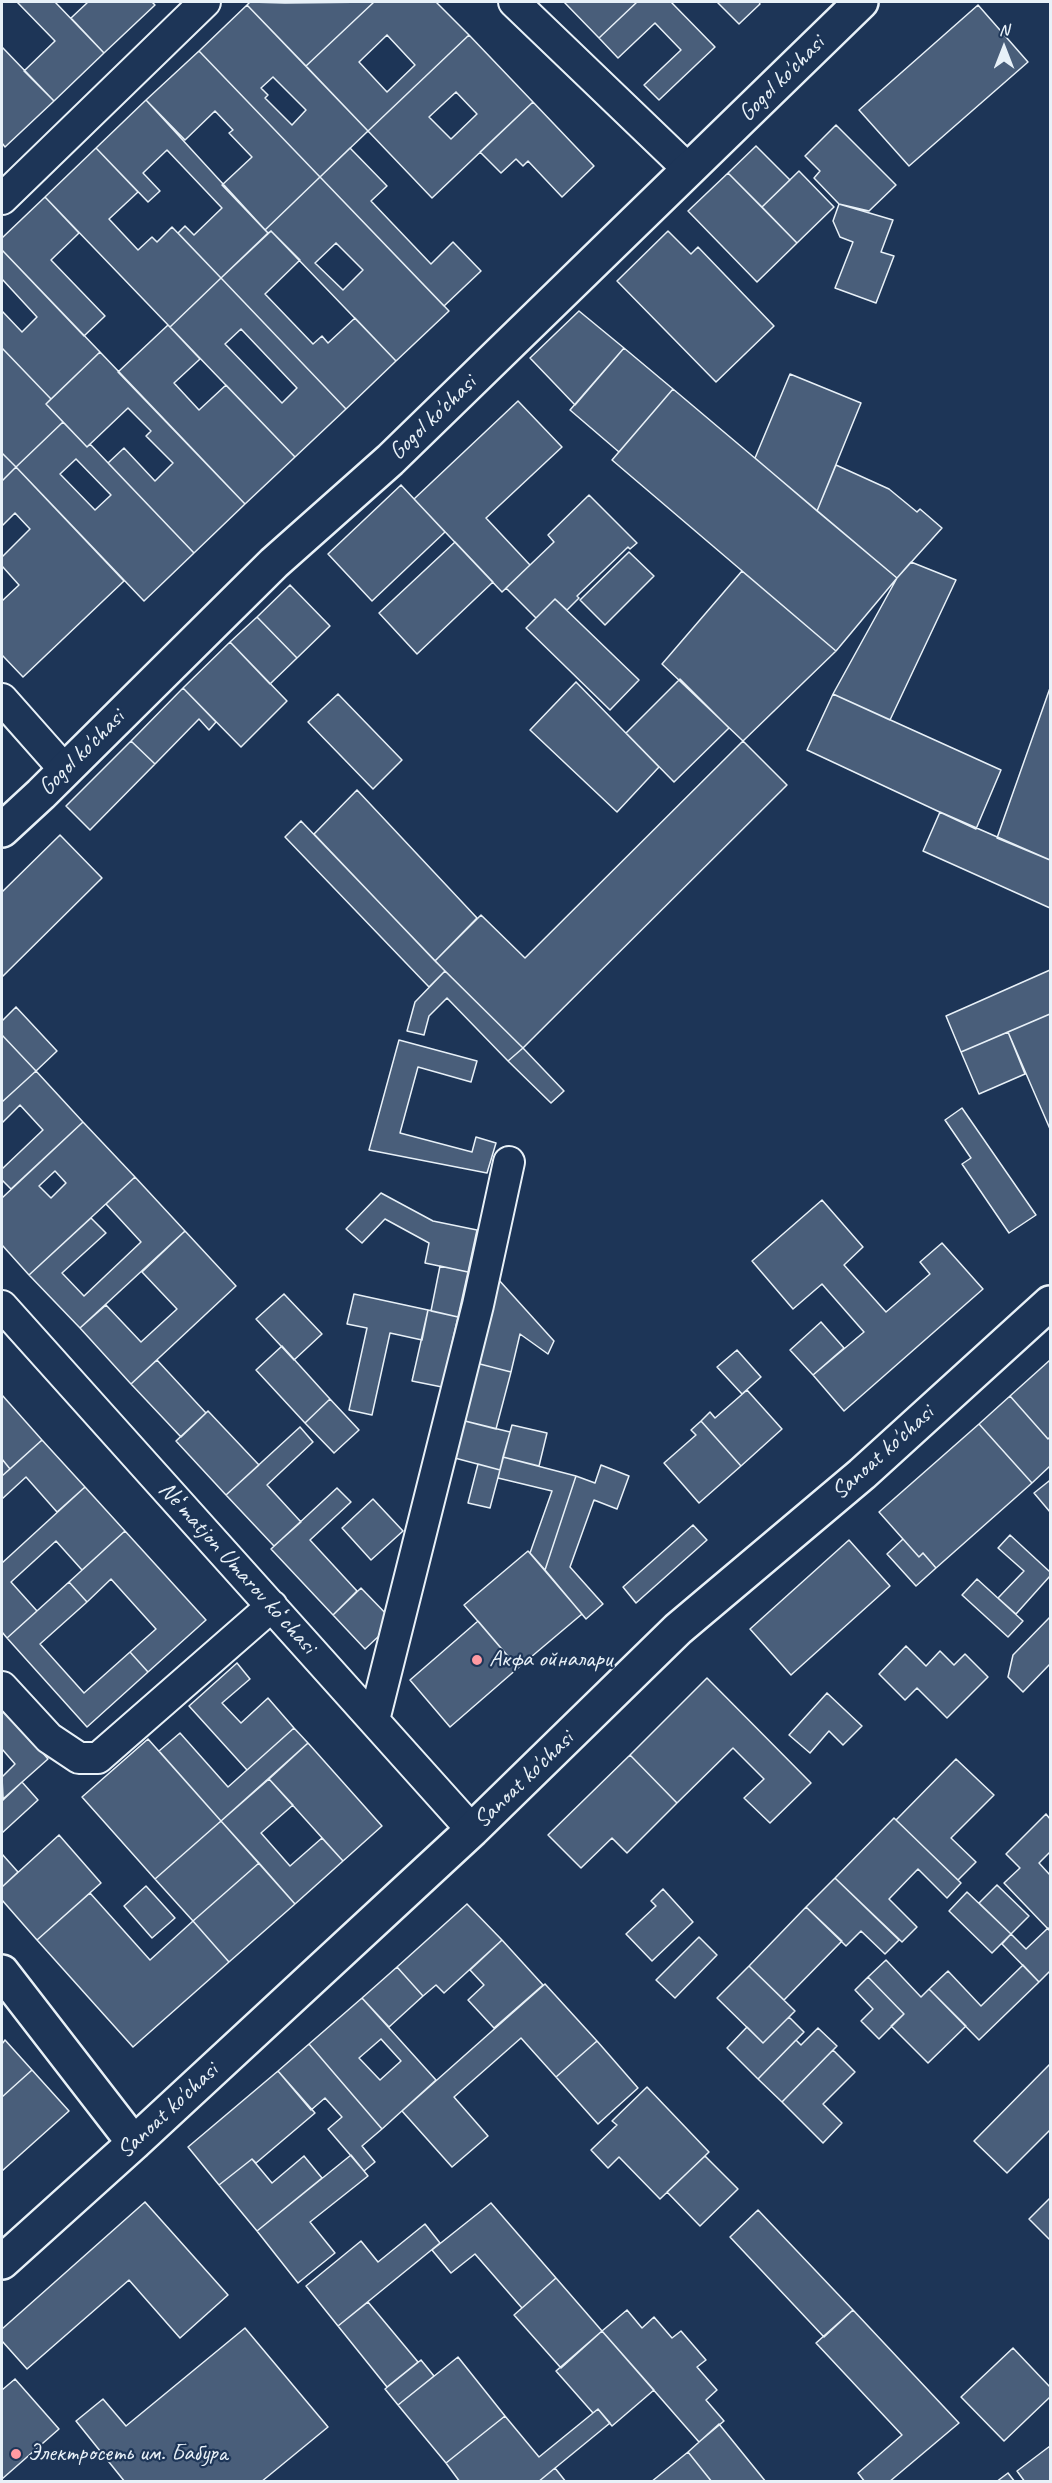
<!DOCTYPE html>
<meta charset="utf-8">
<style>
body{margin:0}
#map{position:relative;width:1052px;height:2483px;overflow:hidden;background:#1d3557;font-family:Caveat,sans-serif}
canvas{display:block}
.frame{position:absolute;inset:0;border:3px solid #e8f1f8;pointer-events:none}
.north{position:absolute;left:974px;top:18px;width:60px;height:60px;-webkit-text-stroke:4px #1d3557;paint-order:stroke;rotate:0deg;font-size:16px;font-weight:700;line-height:24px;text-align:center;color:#e8f1f8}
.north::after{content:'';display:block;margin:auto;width:21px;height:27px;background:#e8f1f8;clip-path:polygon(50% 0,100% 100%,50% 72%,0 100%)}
</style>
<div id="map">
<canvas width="1052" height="2483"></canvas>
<div class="frame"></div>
<div class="north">N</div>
</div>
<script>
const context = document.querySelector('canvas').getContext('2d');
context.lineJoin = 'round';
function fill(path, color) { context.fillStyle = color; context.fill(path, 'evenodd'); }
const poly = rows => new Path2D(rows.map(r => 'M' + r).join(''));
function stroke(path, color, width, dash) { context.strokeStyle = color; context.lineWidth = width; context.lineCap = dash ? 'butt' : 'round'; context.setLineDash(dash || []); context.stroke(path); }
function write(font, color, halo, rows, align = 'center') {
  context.font = font + ' Caveat,sans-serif'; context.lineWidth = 4.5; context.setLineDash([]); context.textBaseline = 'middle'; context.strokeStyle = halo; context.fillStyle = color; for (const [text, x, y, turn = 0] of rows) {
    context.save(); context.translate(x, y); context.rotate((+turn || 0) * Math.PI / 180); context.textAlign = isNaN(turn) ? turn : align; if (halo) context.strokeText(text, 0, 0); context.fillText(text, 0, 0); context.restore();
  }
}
const building = poly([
 [17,2,55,2,104,53,54,101,24,71,55,41,17,2],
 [88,2,152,2,155,5,104,53,71,18,88,2],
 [250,2,285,3,374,2,306,66,247,5,250,2],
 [374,2,436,2,469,35,368,131,306,66,374,2],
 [387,35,415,65,387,92,359,62,387,35],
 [564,2,637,2,599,38,564,2],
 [637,2,671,2,715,47,659,100,644,85,681,50,655,23,618,58,599,38,637,2],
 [717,2,759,2,760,4,739,24,717,2],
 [247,5,368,131,320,177,199,51,247,5],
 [273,77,306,110,292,125,265,98,268,95,261,88,273,77],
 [978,5,1028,62,909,166,859,110,978,5],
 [469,35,533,102,432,198,368,131,469,35],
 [456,92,477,114,451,139,429,117,456,92],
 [2,47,54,101,5,147,2,143,2,47],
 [199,51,320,177,265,230,222,185,252,157,229,133,233,130,215,111,185,140,146,100,199,51],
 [146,100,268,233,221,278,178,233,185,226,194,235,222,208,167,150,143,173,160,191,148,202,96,148,146,100],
 [533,102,594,166,562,197,528,161,523,166,516,159,501,173,480,152,533,102],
 [836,125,896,185,869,211,839,204,814,178,820,171,805,156,836,125],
 [756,146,790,180,762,207,728,173,756,146],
 [96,148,138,192,109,219,138,250,152,237,157,242,172,227,221,278,170,327,45,197,96,148],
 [350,148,387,186,371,201,431,264,453,242,481,271,444,306,320,177,350,148],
 [799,171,834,207,797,243,762,207,799,171],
 [728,173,797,243,757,282,688,211,728,173],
 [320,177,449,311,396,361,271,231,268,233,265,230,320,177],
 [336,243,363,270,343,290,315,263,336,243],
 [45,197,79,233,51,260,105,316,84,336,2,250,2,238,45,197],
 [839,204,893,220,881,252,894,256,876,303,835,288,853,242,840,237,833,221,839,204],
 [271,231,300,260,265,294,313,344,322,336,328,343,355,318,396,361,346,409,221,278,271,231],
 [668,231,691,254,698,247,774,326,716,382,617,281,668,231],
 [2,250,100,352,51,399,2,348,2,311,22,332,37,317,2,279,2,250],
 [221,278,346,409,295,457,170,327,221,278],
 [241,329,297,388,282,403,225,344,241,329],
 [579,311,624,348,575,405,530,358,579,311],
 [168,325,200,359,174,383,199,410,226,385,295,457,245,504,118,372,168,325],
 [2,348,51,399,46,404,63,422,16,467,2,453,2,348],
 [624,348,673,389,619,452,570,410,624,348],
 [100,352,245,504,194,553,108,463,124,448,155,481,173,463,146,436,151,431,128,408,87,447,46,404,100,352],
 [790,374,861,403,817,511,755,458,790,374],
 [673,389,897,578,836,651,612,460,673,389],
 [518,401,562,447,486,518,530,565,502,592,414,499,518,401],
 [63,422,87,447,90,444,194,553,144,601,16,467,63,422],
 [76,459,111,495,95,510,60,474,76,459],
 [2,453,16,467,2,481,2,453],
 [836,465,889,489,917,512,920,509,942,528,897,578,817,511,836,465],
 [16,467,124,581,23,677,2,655,2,601,19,585,2,566,2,557,30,529,15,513,2,526,2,481,16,467],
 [401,485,445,532,372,601,328,554,401,485],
 [589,495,637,543,630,549,628,547,577,596,579,598,567,610,555,599,536,618,506,588,554,542,548,535,589,495],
 [455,542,493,582,417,654,379,613,455,542],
 [629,552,654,576,605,625,580,600,629,552],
 [911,562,956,580,890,720,833,694,897,578,911,562],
 [742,571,836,651,743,741,662,664,742,571],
 [290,585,330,626,297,658,257,617,290,585],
 [555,599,639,680,610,710,526,628,555,599],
 [257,617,297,658,270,684,230,642,257,617],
 [230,642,287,701,241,747,183,688,230,642],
 [680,679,729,728,674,782,626,733,680,679],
 [576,682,659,767,617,812,530,730,576,682],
 [183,688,216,722,209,730,199,719,155,764,131,741,183,688],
 [1050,688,1050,860,997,838,1050,688],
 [338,694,402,760,373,789,308,722,338,694],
 [833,694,1001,770,976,829,807,750,833,694],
 [131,741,155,764,90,830,66,806,131,741],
 [743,741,787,785,523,1048,435,961,481,915,525,958,743,741],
 [357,790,477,918,435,961,314,834,357,790],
 [940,812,1050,860,1050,908,923,851,940,812],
 [301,821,445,971,429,987,285,837,301,821],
 [60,835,102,878,2,977,2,892,60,835],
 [1050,970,1050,1014,961,1052,946,1016,1050,970],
 [445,971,523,1048,508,1061,447,998,429,1016,424,1035,407,1031,415,1002,445,971],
 [16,1007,57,1051,36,1071,2,1035,2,1021,16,1007],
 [1050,1014,1050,1129,1008,1032,1050,1014],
 [1008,1032,1025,1074,979,1094,961,1052,1008,1032],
 [2,1035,36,1071,2,1102,2,1035],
 [399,1040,477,1061,471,1082,418,1067,400,1133,472,1152,476,1137,496,1143,487,1173,369,1150,399,1040],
 [523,1048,564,1091,551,1103,508,1061,523,1048],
 [36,1071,83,1122,11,1189,2,1180,2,1169,43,1130,20,1105,2,1123,2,1102,36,1071],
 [962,1108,1036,1215,1009,1233,962,1164,971,1158,945,1120,962,1108],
 [83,1122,135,1177,29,1275,2,1245,2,1198,83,1122],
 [55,1171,66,1183,51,1198,39,1186,55,1171],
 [135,1177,185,1231,80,1328,29,1275,91,1218,106,1233,62,1273,84,1296,141,1242,106,1204,135,1177],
 [381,1193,433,1221,477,1230,468,1272,425,1263,429,1243,385,1219,362,1243,346,1229,381,1193],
 [822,1200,863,1247,844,1265,886,1312,930,1274,920,1262,942,1243,983,1289,844,1411,813,1375,864,1332,822,1284,793,1309,752,1261,822,1200],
 [185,1231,236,1286,131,1384,80,1328,106,1305,141,1342,177,1309,142,1272,185,1231],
 [440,1266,468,1272,458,1317,431,1311,440,1266],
 [498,1279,554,1341,548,1354,520,1334,511,1372,476,1363,498,1279],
 [284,1294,322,1334,294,1360,256,1319,284,1294],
 [354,1294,428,1310,422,1340,390,1333,372,1415,349,1410,367,1328,347,1324,354,1294],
 [428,1310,458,1317,442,1387,412,1381,428,1310],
 [821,1322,844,1348,813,1375,790,1350,821,1322],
 [282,1346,330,1399,305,1423,256,1370,282,1346],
 [737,1350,761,1377,742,1394,717,1367,737,1350],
 [157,1360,206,1413,181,1437,131,1384,157,1360],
 [1050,1360,1050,1437,1048,1439,1010,1396,1050,1360],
 [476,1363,511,1372,496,1429,461,1420,476,1363],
 [747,1390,782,1429,741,1466,701,1421,710,1412,715,1418,747,1390],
 [2,1395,42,1440,10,1469,2,1459,2,1395],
 [1010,1396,1048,1439,1050,1437,1050,1466,1032,1483,979,1424,1010,1396],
 [330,1399,359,1430,334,1453,305,1423,330,1399],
 [208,1411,259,1465,226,1495,176,1441,208,1411],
 [461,1420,510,1432,500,1470,451,1457,461,1420],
 [701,1421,741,1466,699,1503,664,1463,696,1435,691,1430,701,1421],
 [979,1424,1032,1483,936,1568,923,1553,919,1557,879,1512,979,1424],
 [512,1425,547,1433,539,1466,503,1457,512,1425],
 [300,1427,313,1442,267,1485,301,1522,274,1546,226,1495,300,1427],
 [42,1440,85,1487,57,1512,26,1477,2,1499,2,1476,42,1440],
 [503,1457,576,1476,545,1570,530,1553,552,1491,498,1478,503,1457],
 [2,1459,10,1469,2,1476,2,1459],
 [478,1464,500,1470,490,1508,468,1503,478,1464],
 [601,1465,629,1476,617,1509,594,1500,570,1567,603,1604,586,1619,545,1570,576,1476,595,1483,601,1465],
 [1049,1481,1050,1483,1050,1512,1034,1493,1049,1481],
 [85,1487,125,1531,82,1570,56,1541,11,1582,37,1611,7,1638,2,1632,2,1563,85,1487],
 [337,1488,351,1502,310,1540,357,1591,333,1615,271,1549,337,1488],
 [373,1499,403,1531,371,1560,342,1528,373,1499],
 [693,1525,707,1540,636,1603,623,1587,693,1525],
 [125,1531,206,1620,148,1672,130,1652,156,1629,111,1579,87,1602,69,1582,125,1531],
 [1010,1535,1050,1572,1050,1576,1016,1614,998,1598,1024,1571,998,1548,1010,1535],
 [903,1539,919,1557,923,1553,936,1568,916,1586,887,1554,903,1539],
 [849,1540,890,1586,791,1675,750,1629,849,1540],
 [528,1551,582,1614,518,1668,464,1605,528,1551],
 [977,1579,1023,1621,1008,1637,962,1595,977,1579],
 [69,1582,87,1602,40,1644,84,1693,130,1652,148,1672,87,1727,7,1638,69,1582],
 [361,1588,394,1622,365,1649,333,1615,361,1588],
 [1050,1617,1050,1664,1023,1692,1008,1677,1013,1655,1050,1617],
 [478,1621,518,1668,450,1727,410,1680,478,1621],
 [906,1646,926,1666,940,1651,954,1665,965,1654,988,1677,947,1718,917,1688,905,1700,879,1674,906,1646],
 [237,1663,250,1679,222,1703,241,1723,268,1698,294,1728,247,1770,189,1706,237,1663],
 [707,1678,811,1783,770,1823,744,1798,764,1779,733,1748,677,1803,630,1755,707,1678],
 [827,1693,862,1726,843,1745,829,1731,810,1753,789,1735,827,1693],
 [2,1706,48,1759,3,1799,2,1777,15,1764,2,1749,2,1706],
 [294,1728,308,1743,221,1821,159,1751,180,1733,228,1787,294,1728],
 [148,1739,221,1821,155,1879,82,1797,148,1739],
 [308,1743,382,1826,343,1861,269,1779,308,1743],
 [630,1755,677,1803,627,1853,612,1838,581,1868,548,1835,630,1755],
 [956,1759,994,1795,951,1838,976,1862,958,1880,896,1820,956,1759],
 [269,1779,293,1805,261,1833,290,1866,322,1838,343,1861,295,1904,221,1821,269,1779],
 [22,1782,38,1800,2,1833,2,1801,22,1782],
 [1046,1814,1050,1819,1050,1852,1039,1863,1050,1875,1050,1931,1004,1883,1020,1868,1006,1854,1046,1814],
 [894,1818,961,1883,947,1898,918,1869,889,1899,917,1927,902,1942,835,1878,894,1818],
 [221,1821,259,1863,193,1921,155,1879,221,1821],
 [59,1835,101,1883,37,1940,2,1900,2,1887,59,1835],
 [2,1854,18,1872,2,1887,2,1854],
 [259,1863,295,1904,229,1962,193,1921,259,1863],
 [835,1878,899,1940,885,1954,861,1931,846,1946,806,1907,835,1878],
 [997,1885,1029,1916,1011,1934,979,1903,997,1885],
 [146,1886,175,1918,152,1938,124,1906,146,1886],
 [663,1889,693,1922,652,1961,626,1934,656,1906,651,1901,663,1889],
 [967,1892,1011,1934,992,1953,949,1911,967,1892],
 [90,1893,150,1960,193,1921,229,1962,133,2047,37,1940,90,1893],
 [467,1904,502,1940,444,1993,436,1985,423,1996,397,1967,467,1904],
 [806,1907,842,1941,784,2000,749,1966,806,1907],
 [1048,1928,1050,1931,1050,1971,1039,1982,1002,1944,1011,1934,1026,1949,1048,1928],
 [699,1937,717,1955,675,1998,656,1980,699,1937],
 [502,1940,543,1985,494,2028,468,2000,484,1985,470,1970,502,1940],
 [886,1960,921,1997,929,1989,966,2026,928,2063,891,2026,904,2014,868,1977,886,1960],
 [1023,1965,1039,1982,979,2040,929,1989,948,1971,981,2006,1023,1965],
 [749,1966,795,2011,763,2043,717,1998,749,1966],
 [397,1967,423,1996,389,2027,362,1998,397,1967],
 [868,1977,904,2014,879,2039,861,2021,873,2009,855,1990,868,1977],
 [545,1984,597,2041,556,2077,521,2038,454,2097,488,2136,452,2167,402,2111,545,1984],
 [362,1998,436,2080,382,2129,309,2044,362,1998],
 [381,2039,401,2061,380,2080,359,2058,381,2039],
 [789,2017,804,2032,758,2079,727,2048,747,2027,763,2043,789,2017],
 [818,2028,837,2046,782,2102,758,2079,796,2040,801,2045,818,2028],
 [5,2040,32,2070,2,2097,2,2044,5,2040],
 [597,2041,638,2088,598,2124,556,2077,597,2041],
 [309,2044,382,2129,362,2146,375,2162,364,2171,328,2129,342,2117,325,2098,311,2110,278,2071,309,2044],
 [833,2050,855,2072,823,2104,842,2123,823,2143,782,2102,833,2050],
 [1050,2064,1050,2130,1007,2173,974,2141,1050,2064],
 [32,2070,69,2111,2,2171,2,2097,32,2070],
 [278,2071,315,2113,256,2163,252,2159,219,2185,188,2147,278,2071],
 [647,2087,709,2152,660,2199,619,2157,608,2168,591,2150,617,2125,612,2121,647,2087],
 [351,2155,368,2176,310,2222,335,2253,298,2283,257,2231,351,2155],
 [304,2156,322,2178,257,2231,219,2185,252,2159,272,2183,304,2156],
 [705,2156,738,2189,700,2226,667,2192,705,2156],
 [1050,2198,1050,2240,1029,2219,1050,2198],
 [145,2202,228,2295,180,2338,129,2280,27,2369,2,2341,2,2329,145,2202],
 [491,2203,556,2278,522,2308,475,2254,451,2273,432,2250,491,2203],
 [758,2210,853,2310,824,2337,730,2237,758,2210],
 [425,2224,440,2243,338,2326,306,2286,361,2241,378,2262,425,2224],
 [556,2278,602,2331,561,2368,514,2315,556,2278],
 [368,2302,418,2362,387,2387,338,2326,368,2302],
 [627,2310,642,2328,654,2317,672,2338,681,2331,706,2360,697,2367,717,2390,706,2400,724,2421,699,2442,602,2331,627,2310],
 [853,2310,959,2423,889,2482,865,2482,858,2473,902,2435,816,2343,853,2310],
 [245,2328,328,2427,261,2482,125,2482,76,2421,103,2399,126,2426,245,2328],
 [602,2331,654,2390,612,2426,598,2409,593,2413,556,2371,602,2331],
 [1013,2348,1050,2387,1050,2397,1004,2441,961,2397,1013,2348],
 [458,2357,505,2416,446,2463,398,2405,458,2357],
 [421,2360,434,2376,398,2405,385,2389,421,2360],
 [15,2379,59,2429,2,2479,2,2390,15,2379],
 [598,2409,610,2423,538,2482,460,2482,446,2463,505,2416,539,2457,598,2409],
 [719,2424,766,2482,712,2482,688,2452,719,2424],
 [1050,2446,1050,2482,1025,2482,1017,2471,1050,2446],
 [688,2452,712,2482,651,2482,688,2452],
 [555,2468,566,2482,538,2482,555,2468],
 [1008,2473,1015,2482,996,2482,1008,2473]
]);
fill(building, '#495e7a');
stroke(building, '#e8f1f8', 1.5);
const minor = poly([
 [514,2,689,170],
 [2,199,205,2],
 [2,699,64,769],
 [2,1306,472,1830],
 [2,1687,49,1738,79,1758,98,1758,272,1606],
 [374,1720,478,1305,509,1162]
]);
const secondary = poly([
 [2,830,41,794,274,563,390,460,861,2],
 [2,1972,134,2143],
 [2,2262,134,2143,472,1830,678,1629,862,1474,1050,1303]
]);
stroke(minor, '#e8f1f8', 34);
stroke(secondary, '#e8f1f8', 38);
stroke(minor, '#1d3557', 30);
stroke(secondary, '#1d3557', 33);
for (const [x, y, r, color] of [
 [477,1660,6,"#ff9aa2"],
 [16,2454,6,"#ff9aa2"]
]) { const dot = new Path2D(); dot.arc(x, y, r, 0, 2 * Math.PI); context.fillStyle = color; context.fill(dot); stroke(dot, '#1d3557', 2); }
write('24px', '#e8f1f8', '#1d3557', [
 ["Gogol ko'chasi",782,79,-45],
 ["Gogol ko'chasi",433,418,-44],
 ["Gogol ko'chasi",82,753,-45],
 ["Sanoat ko'chasi",883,1453,-42],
 ["Neʻmatjon Umarov koʻchasi",237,1568,48],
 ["Sanoat ko'chasi",524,1780,-44],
 ["Sanoat ko'chasi",168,2111,-43]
]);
write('24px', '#e8f1f8', '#1d3557', [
 ["Акфа ойналари",489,1660],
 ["Электросеть им. Бабура",28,2454]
], 'left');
</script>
